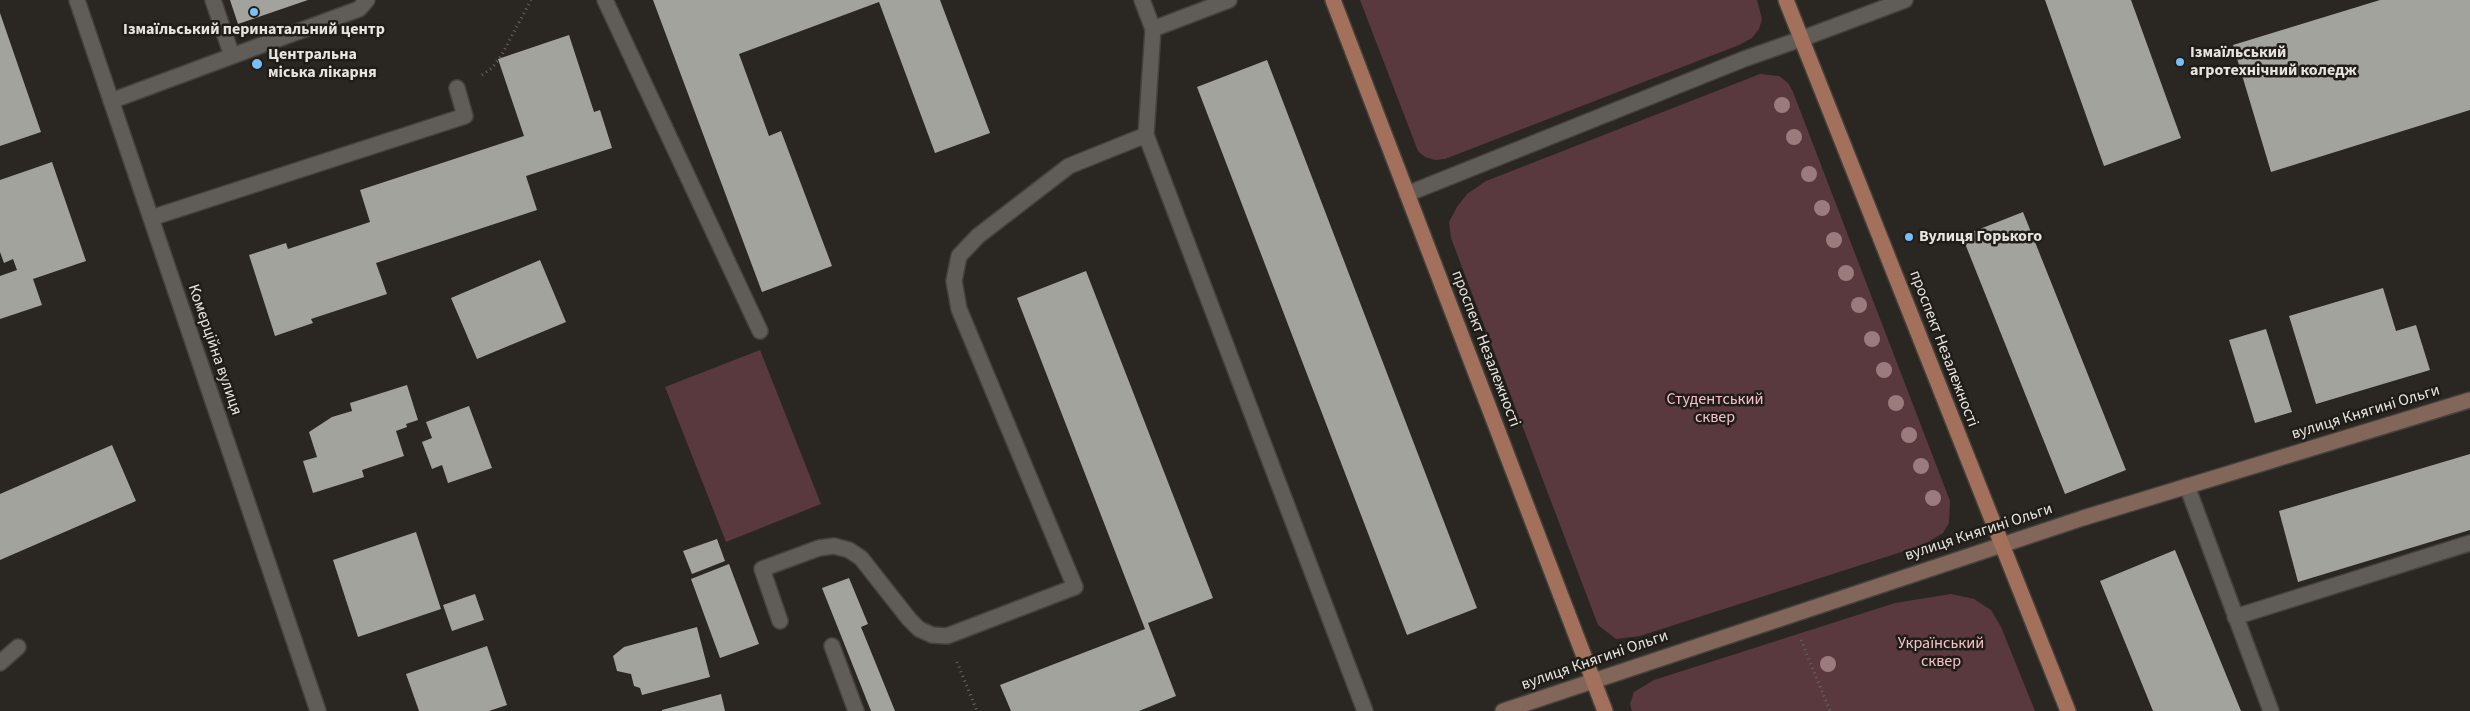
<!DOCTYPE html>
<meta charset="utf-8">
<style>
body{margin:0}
canvas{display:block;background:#2a2621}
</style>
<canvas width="2470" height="711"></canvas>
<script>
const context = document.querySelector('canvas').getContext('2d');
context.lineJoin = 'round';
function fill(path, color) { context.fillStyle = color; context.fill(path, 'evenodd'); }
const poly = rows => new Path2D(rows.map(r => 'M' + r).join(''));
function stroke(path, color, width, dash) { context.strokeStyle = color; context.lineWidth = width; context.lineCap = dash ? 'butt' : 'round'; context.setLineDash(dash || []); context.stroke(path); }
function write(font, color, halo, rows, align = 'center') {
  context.font = font + ' "Source Sans 3",sans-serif'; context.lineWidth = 5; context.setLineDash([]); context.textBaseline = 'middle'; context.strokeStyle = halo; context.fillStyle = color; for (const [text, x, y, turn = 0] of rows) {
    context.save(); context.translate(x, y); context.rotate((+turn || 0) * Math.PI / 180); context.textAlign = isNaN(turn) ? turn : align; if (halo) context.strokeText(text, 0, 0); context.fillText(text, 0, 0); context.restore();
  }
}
fill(poly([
 [1360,0,1757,0,1762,19,1759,29,1752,38,1739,45,1445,159,1435,160,1425,157,1418,151],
 [1760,74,1779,76,1788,83,1793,92,1950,501,1949,523,1943,533,1923,545,1640,636,1616,639,1598,625,1451,238,1449,222,1457,207,1467,194,1486,181],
 [760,350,821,504,726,542,665,387],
 [1951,594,1974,599,1991,610,2001,627,2035,711,1632,711,1630,704,1634,692,1654,680,1895,603]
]), '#59383e');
fill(poly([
 [230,0,308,0,238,24],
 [653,0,940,0,990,133,935,153,879,2,739,54,769,136,781,131,832,266,762,292],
 [2045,0,2131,0,2181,138,2104,166],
 [2380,0,2470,0,2470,110,2271,172,2233,45],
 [0,13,41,132,0,146],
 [569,35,594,112,600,110,612,148,526,176,537,210,376,263,387,294,311,319,313,323,275,336,249,255,286,243,288,249,370,222,360,190,524,136,498,59],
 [1267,60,1477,608,1407,635,1197,87],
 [52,162,86,261,33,279,42,305,0,319,0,276,17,270,13,259,4,263,0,252,0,180],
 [2023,212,2126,470,2065,494,1962,236],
 [540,260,566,322,477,359,451,298],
 [1086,271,1213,598,1148,623,1176,696,1139,711,1011,711,1000,685,1145,629,1017,298],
 [2383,288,2396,331,2416,325,2430,370,2316,404,2289,316],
 [2266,329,2292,412,2255,423,2229,340],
 [407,385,418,420,406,424,407,427,396,431,404,456,362,470,364,477,313,493,303,461,317,457,309,432,332,417,352,411,350,403],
 [469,406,492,468,448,483,442,465,432,469,422,442,432,438,426,422],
 [112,445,136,501,0,560,0,494],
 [2470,454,2470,530,2298,582,2279,511],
 [416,532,441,609,358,637,333,560],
 [717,539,725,561,692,574,683,551],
 [2175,550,2204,621,2241,711,2153,711,2100,581],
 [729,564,759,644,720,658,691,579],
 [849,578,868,624,861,627,895,711,871,711,822,588],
 [475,594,484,620,452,631,443,605],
 [697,627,710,677,642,695,640,688,634,686,631,674,617,671,613,656,624,647],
 [487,646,507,705,489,711,419,711,406,674],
 [721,694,725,711,662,711,662,710]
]), '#a2a39c');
const lane = poly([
 [213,0,232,56],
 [605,0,760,331],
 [1142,0,1153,29,1146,135],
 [1153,29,1229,0],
 [1801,39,1905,0],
 [111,101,348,13,359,9,367,0],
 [151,218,465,116,457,88],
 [2187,486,2271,711],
 [2235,617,2470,543],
 [780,621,762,569,819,548,834,546,849,550,861,558,909,619,919,629,932,635,947,636,1075,587,959,309,954,281,959,256,978,236,1069,166,1146,135,1365,711],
 [832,646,856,711],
 [0,663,18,647]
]);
const street = poly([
 [77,0,318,711],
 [1407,194,1744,59,1801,39]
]);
const secondary = poly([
 [1503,711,2083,518,2470,400]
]);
const primary = poly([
 [1333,0,1605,711],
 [1786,0,2068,711]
]);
stroke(lane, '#45423e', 18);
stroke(street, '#45423e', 18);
stroke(secondary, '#45423e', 18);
stroke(primary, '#45423e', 18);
stroke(poly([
 [482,75,492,68,501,56,531,0],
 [1801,640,1830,711],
 [957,662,977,711]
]), '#686560', 3, [1, 4]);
stroke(lane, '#605c57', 15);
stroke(street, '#605c57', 15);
stroke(secondary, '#826659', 15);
stroke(primary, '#a3715b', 15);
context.fillStyle = '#9b7b7d';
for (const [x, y] of [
 [1782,105],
 [1794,137],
 [1809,174],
 [1822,208],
 [1834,240],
 [1846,273],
 [1859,305],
 [1872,339],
 [1884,370],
 [1896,403],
 [1909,435],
 [1921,466],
 [1933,498],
 [1828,664]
]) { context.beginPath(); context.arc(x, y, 8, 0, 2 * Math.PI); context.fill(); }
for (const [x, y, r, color] of [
 [254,12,5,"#78bff7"],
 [2180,62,5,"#78bff7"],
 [257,64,6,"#78bff7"],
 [1909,237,5,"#78bff7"]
]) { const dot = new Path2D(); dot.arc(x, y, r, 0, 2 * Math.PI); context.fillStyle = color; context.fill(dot); stroke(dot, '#201d18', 2); }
write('bold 16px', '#e6e4e1', '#201d18', [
 ["Ізмаїльський перинатальний центр",254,30,"center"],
 ["Ізмаїльський",2190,53],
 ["агротехнічний коледж",2190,71],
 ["Центральна",268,55],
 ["міська лікарня",268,73],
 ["Вулиця Горького",1919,237]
], 'left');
write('16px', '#e6e4e1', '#201d18', [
 ["проспект Незалежності",1485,349,69],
 ["проспект Незалежності",1943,349,69],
 ["Комерційна вулиця",214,350,71],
 ["вулиця Княгині Ольги",2366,413,-17],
 ["вулиця Княгині Ольги",1979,533,-18],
 ["вулиця Княгині Ольги",1595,661,-19]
]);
write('16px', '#f7c0c8', '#201d18', [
 ["Студентський",1715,400],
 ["сквер",1715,418],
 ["Український",1941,644],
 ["сквер",1941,662]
]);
</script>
